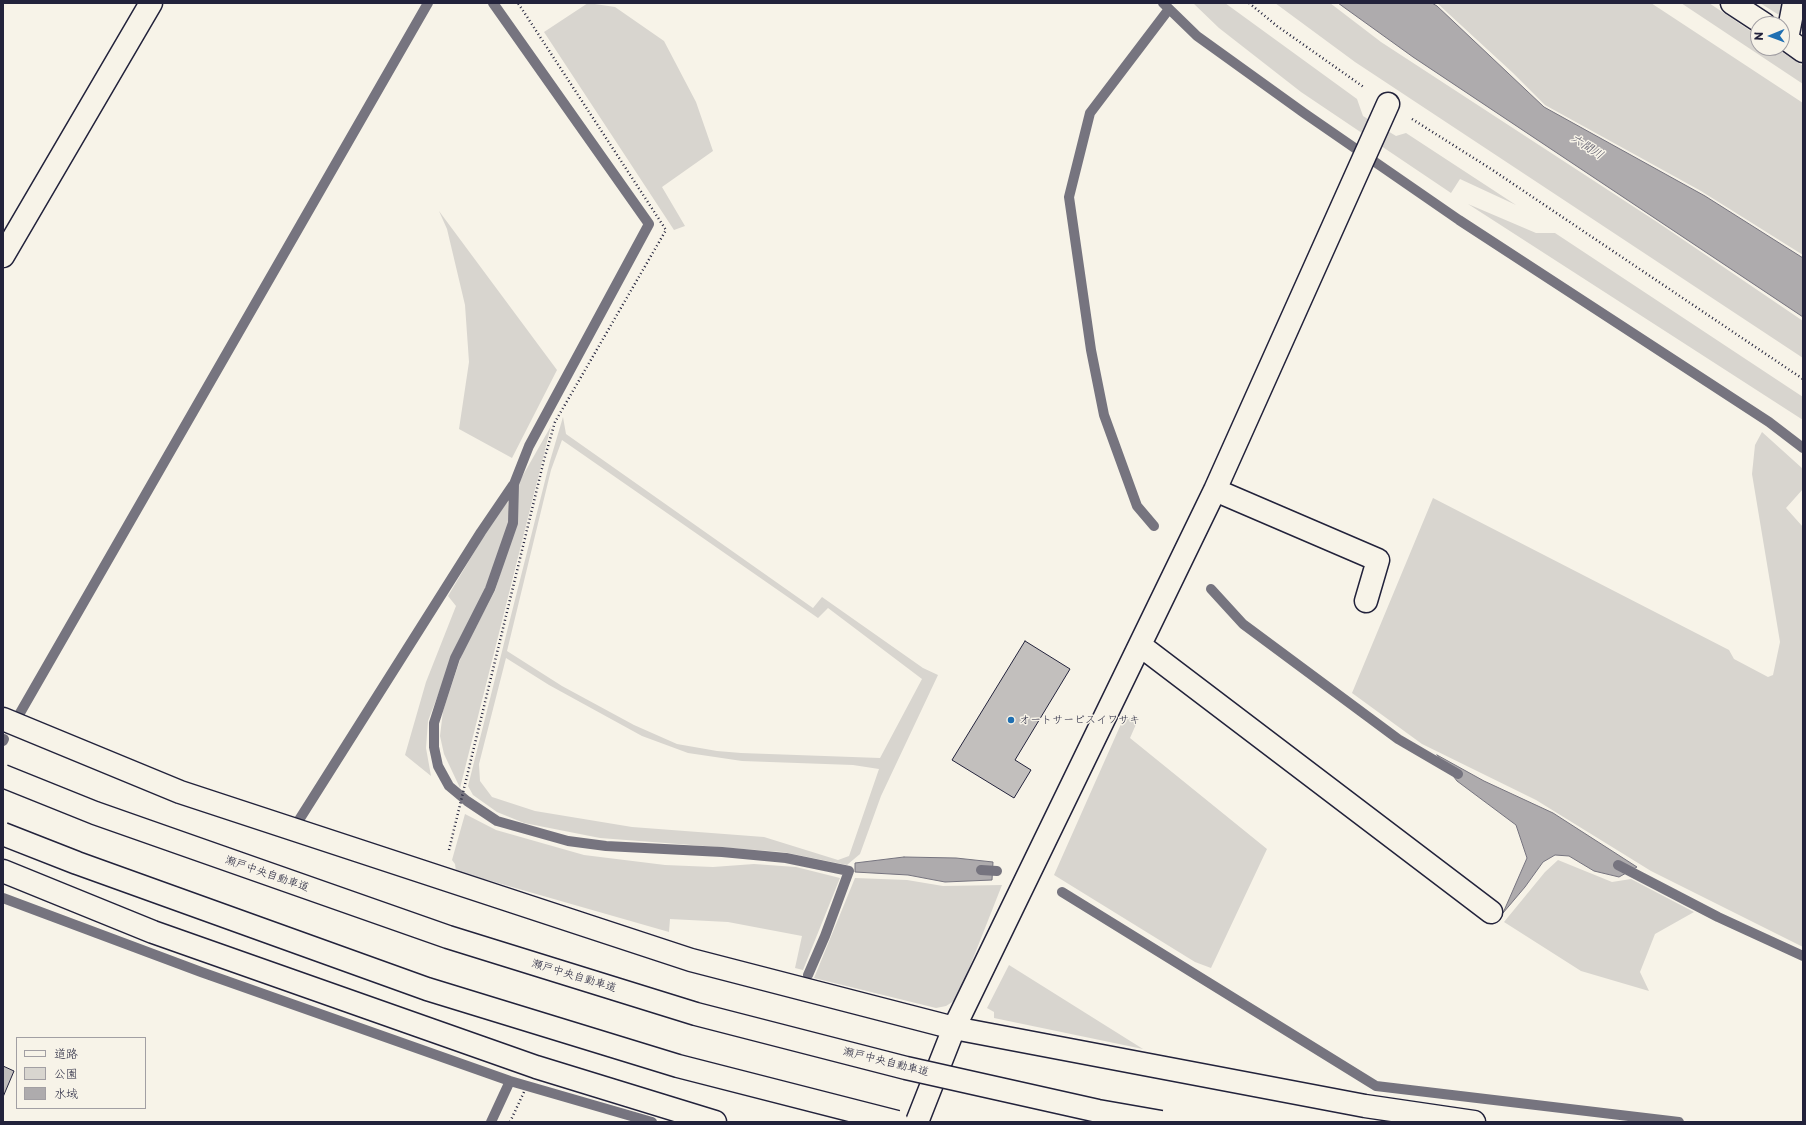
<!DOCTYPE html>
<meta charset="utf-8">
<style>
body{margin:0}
#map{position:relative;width:1806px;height:1125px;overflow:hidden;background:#f7f3e8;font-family:"Playpen Sans","Klee One",sans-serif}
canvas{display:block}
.frame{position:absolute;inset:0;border:4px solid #22223b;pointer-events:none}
.legend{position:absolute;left:16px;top:1037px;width:130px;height:72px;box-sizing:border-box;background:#f7f3e8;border:1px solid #a29fa3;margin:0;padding:5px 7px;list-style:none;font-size:12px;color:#22223b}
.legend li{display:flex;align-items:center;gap:8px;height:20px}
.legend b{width:20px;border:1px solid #a29fa3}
.north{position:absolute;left:1750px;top:16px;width:40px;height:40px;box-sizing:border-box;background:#f7f3e8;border:1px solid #a29fa3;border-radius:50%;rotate:269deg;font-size:11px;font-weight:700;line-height:16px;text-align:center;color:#22223b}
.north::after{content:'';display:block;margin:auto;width:14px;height:18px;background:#1f6fb2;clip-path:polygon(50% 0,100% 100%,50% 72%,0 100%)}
</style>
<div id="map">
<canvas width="1806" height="1125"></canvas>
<div class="frame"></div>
<ul class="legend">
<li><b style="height:5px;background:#f7f3e8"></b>道路</li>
<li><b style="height:11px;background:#d8d5cf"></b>公園</li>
<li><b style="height:11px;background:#aeabad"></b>水域</li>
</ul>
<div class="north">N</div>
</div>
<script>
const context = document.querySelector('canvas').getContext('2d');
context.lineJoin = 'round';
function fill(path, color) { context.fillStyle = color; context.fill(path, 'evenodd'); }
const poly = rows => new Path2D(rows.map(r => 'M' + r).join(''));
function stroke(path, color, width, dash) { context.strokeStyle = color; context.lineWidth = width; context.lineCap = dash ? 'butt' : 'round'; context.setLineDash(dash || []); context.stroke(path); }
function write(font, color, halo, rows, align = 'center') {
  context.font = font + ' "Playpen Sans","Klee One",sans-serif'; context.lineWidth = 3; context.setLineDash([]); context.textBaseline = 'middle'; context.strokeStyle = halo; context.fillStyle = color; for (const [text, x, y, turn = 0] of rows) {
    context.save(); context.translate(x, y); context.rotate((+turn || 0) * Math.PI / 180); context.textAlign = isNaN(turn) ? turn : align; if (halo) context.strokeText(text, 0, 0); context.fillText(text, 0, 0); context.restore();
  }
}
fill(poly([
 [588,3,615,7,664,41,696,102,713,151,662,187,685,226,674,230,544,32],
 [1193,3,1225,3,1357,99,1363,116,1396,136,1406,133,1516,205,1460,179,1451,193,1301,92,1219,28],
 [1275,3,1330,3,1381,42,1657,222,1803,321,1803,358,1355,62],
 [1437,3,1651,3,1803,103,1803,255,1701,191,1545,105,1513,73],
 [1681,3,1709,3,1758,36,1758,48,1776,48,1803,66,1803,84],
 [1760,3,1782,3,1779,15],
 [1468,204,1536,233,1555,233,1803,397,1803,420],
 [439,211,557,370,512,458,459,429,469,362,465,305,447,229],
 [563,417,566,434,813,608,822,597,923,668,938,675,881,796,860,854,847,865,783,852,600,838,524,823,497,812,473,795,468,786,550,461],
 [562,440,818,618,828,608,922,679,880,758,741,753,717,751,677,744,634,725,562,686,507,651,551,470],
 [506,658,549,685,642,736,688,753,742,761,853,765,879,769,849,856,838,860,764,837,632,827,535,811,492,797,480,781,479,764],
 [551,426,460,788,444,754,440,736,443,711,463,651,495,591,516,522,518,484],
 [1762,432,1803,469,1803,489,1786,508,1803,527,1803,947,1651,871,1536,800,1422,744,1352,693,1433,498,1729,650,1734,659,1768,677,1773,675,1780,642,1752,474,1755,445],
 [507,497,510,521,488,585,454,653,428,721,426,748,431,776,405,755,426,682,456,606,448,596],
 [1125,715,1137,722,1130,738,1267,849,1211,968,1195,962,1054,875],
 [465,814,496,830,584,855,665,865,713,867,754,864,796,867,840,878,803,970,795,968,802,936,728,922,670,919,669,932,456,871,455,864,452,860],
 [1558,860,1612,882,1631,879,1694,912,1655,934,1640,972,1649,991,1581,971,1504,922,1545,872],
 [855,878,907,880,943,886,1002,885,957,999,946,1006,936,1008,814,978],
 [1009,965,1143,1049,994,1018,994,1012,987,1008]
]), '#d8d5cf');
const water = poly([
 [1338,3,1432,3,1437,6,1544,107,1705,196,1803,258,1803,317,1413,57,1338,3],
 [1437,755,1484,781,1553,813,1637,867,1619,877,1594,871,1569,856,1555,855,1543,862,1525,887,1503,913,1527,858,1516,825,1457,781,1437,755],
 [904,857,956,858,993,862,992,880,945,882,908,875,855,872,855,863,904,857]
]);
fill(water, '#aeabad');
stroke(water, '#76747f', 1);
stroke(poly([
 [493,3,649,224,529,446,514,484,513,523,490,589,455,658,434,723,434,747,438,766,449,786,467,801,497,821,568,841,606,846,722,852,786,858,849,871,825,936,808,975],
 [1163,3,1197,36,1304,113,1459,220,1769,422,1803,448],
 [1154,526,1137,506,1104,415,1091,350,1069,197,1090,113,1169,9],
 [1211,589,1243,624,1398,739,1458,774],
 [20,713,428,3],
 [3,741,4,739],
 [299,820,481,532,513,485],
 [1618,865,1718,917,1803,956],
 [981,870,997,871],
 [1062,892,1376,1086,1679,1122],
 [3,898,201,972,510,1081,652,1122],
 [491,1122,510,1081]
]), '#76747f', 10);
const building = poly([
 [1025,641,1070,669,1015,760,1031,770,1014,798,952,760,1025,641],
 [3,1066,14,1071,3,1097,3,1066]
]);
fill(building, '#c2bfbd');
stroke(building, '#22223b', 1);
const minor = poly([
 [1732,3,1764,24],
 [1782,36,1803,51],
 [1787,39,1794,3],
 [3,256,151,3],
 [1215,490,1378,560,1366,601],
 [1141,646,1491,912],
 [3,719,180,792,691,960,954,1028,1365,1106,1474,1122],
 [3,871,153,932,536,1067,715,1122],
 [954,1028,1215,490,1388,104]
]);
const tertiary = poly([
 [917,1122,954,1028]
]);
stroke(minor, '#22223b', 25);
stroke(tertiary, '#22223b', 25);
stroke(poly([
 [1249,3,1277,26,1365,88],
 [1412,119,1491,169,1803,379],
 [449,850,544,460,555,422,666,230,518,3],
 [510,1122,524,1092]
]), '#22223b', 2.5, [1, 3]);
stroke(minor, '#f7f3e8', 22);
stroke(tertiary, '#f7f3e8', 22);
const motorwayBridge = poly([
 [3,776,95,813,448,937,696,1014,906,1068,1098,1111,1161,1122],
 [3,834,77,863,427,989,678,1066,897,1122]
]);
stroke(motorwayBridge, '#22223b', 25, []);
stroke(motorwayBridge, '#f7f3e8', 22);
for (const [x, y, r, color] of [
 [1011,720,4,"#1f6fb2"]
]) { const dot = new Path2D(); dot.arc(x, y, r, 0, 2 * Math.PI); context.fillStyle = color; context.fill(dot); stroke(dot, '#f7f3e8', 1.5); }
write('11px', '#22223b', '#f7f3e8', [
 ["オートサービスイワサキ",1019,720]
], 'left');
write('11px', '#22223b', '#f7f3e8', [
 ["瀬戸中央自動車道",267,874,19],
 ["瀬戸中央自動車道",574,976,17],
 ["瀬戸中央自動車道",886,1062,14]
]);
write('italic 12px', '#535263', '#f7f3e8', [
 ["六間川",1587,147,33]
]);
</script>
